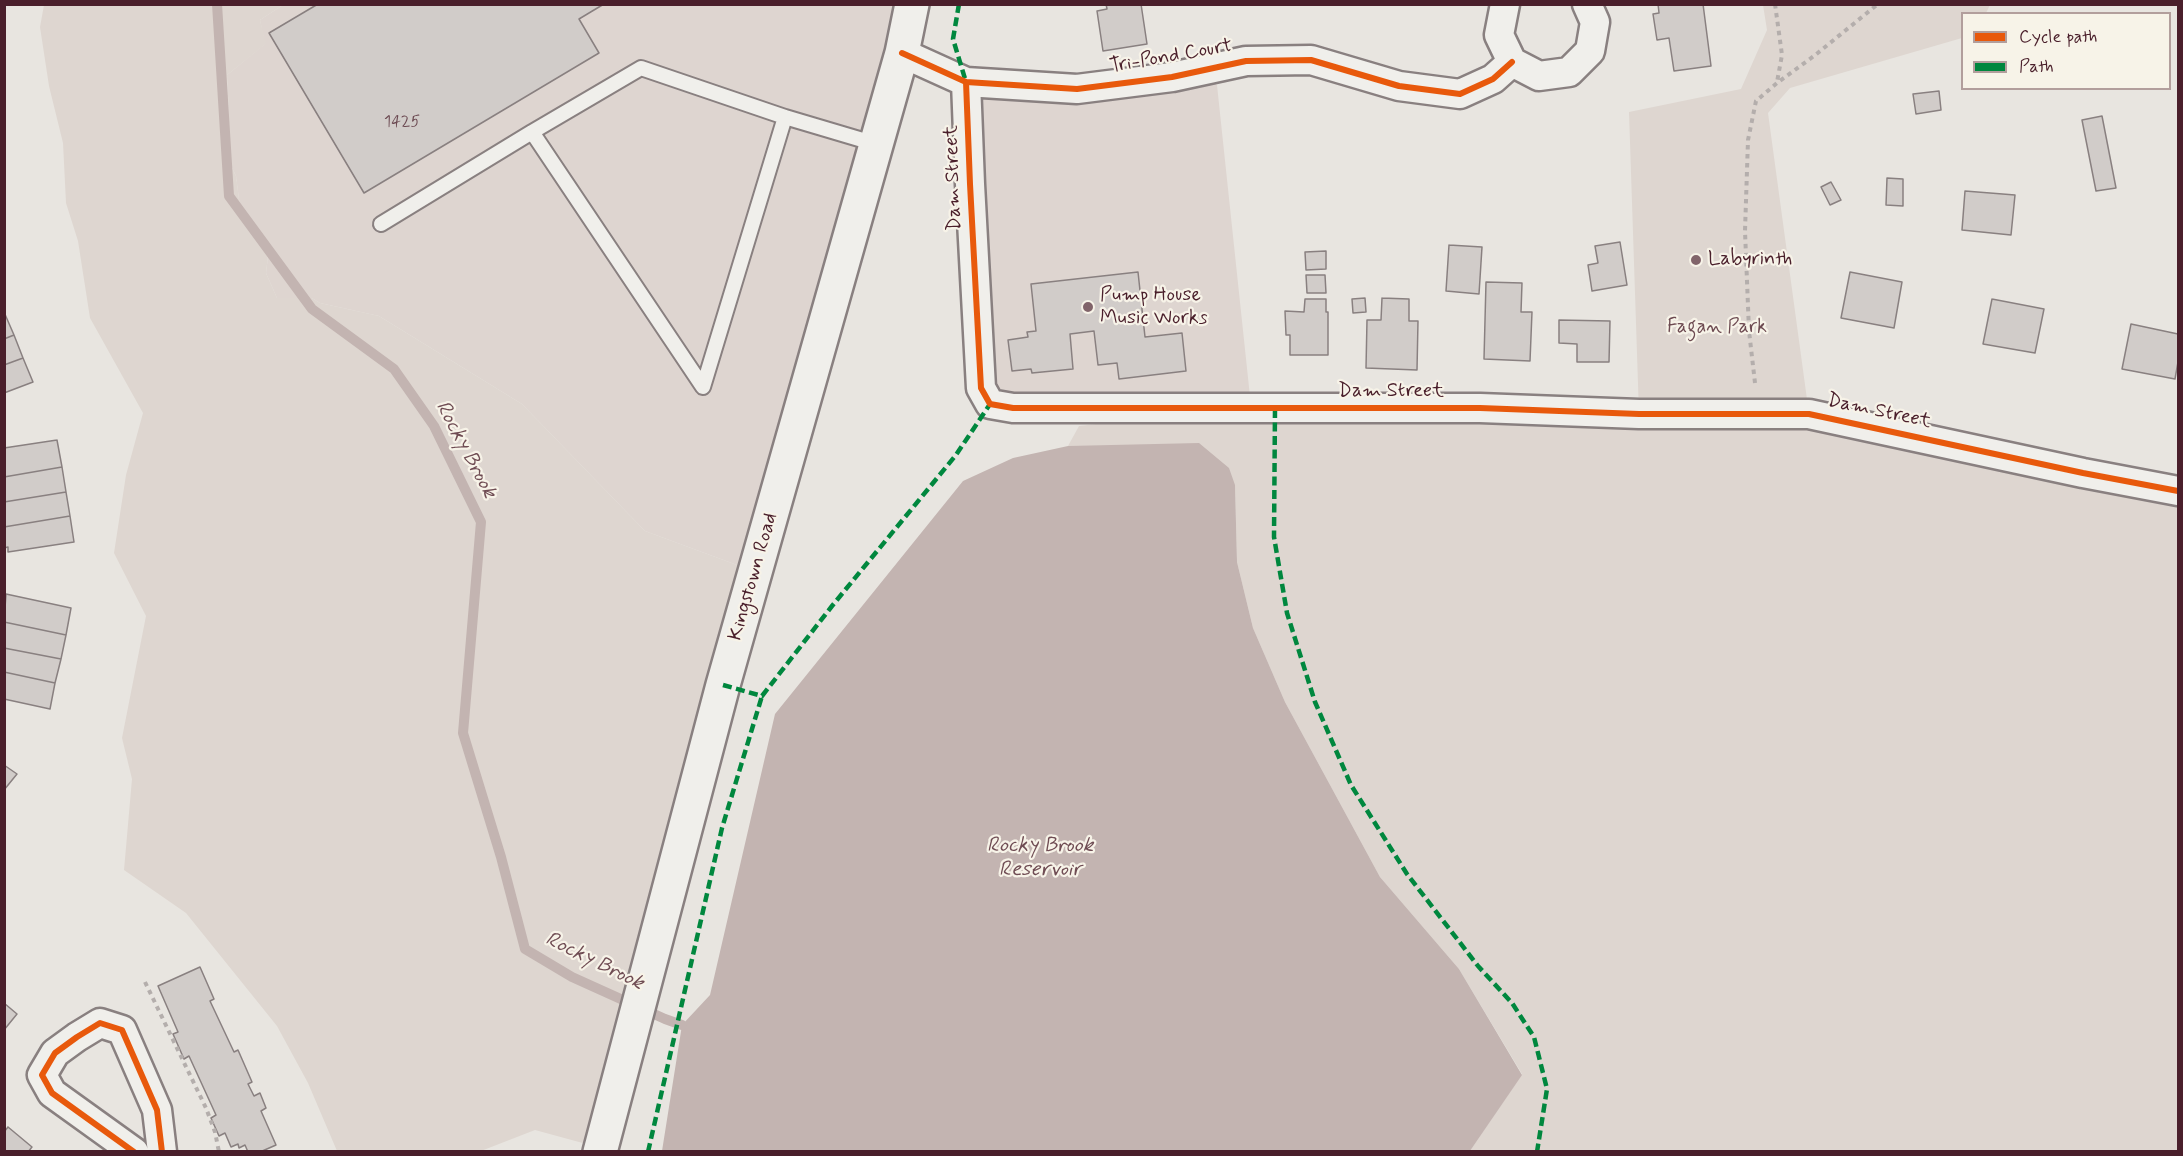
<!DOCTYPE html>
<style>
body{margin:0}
#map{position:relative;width:2183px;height:1156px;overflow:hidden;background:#e8e5e0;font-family:Mynerve,sans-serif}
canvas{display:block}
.frame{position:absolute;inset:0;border:6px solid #4a1f2b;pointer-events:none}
.legend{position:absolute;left:1961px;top:12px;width:210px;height:78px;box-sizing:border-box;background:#f7f3e8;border:2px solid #b29e9c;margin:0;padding:8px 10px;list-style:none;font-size:18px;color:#4a1f2b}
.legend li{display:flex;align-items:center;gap:12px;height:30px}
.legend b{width:30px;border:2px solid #b29e9c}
</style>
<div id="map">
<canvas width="2183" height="1156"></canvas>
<div class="frame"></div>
<ul class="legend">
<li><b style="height:8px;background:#e8590c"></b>Cycle path</li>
<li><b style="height:8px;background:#00873e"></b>Path</li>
</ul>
</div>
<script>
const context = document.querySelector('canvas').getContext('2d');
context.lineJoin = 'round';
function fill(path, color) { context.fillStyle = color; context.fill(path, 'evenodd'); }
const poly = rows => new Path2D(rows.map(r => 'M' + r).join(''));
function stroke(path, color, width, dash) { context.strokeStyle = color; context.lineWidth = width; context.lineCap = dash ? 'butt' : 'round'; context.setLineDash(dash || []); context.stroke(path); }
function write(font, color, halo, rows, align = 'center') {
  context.font = font + ' Mynerve,sans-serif'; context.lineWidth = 4.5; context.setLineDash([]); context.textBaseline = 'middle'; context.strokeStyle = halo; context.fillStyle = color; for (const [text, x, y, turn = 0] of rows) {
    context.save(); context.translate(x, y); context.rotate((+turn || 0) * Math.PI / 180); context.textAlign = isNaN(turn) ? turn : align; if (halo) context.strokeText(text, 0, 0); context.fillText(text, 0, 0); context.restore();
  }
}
fill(poly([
 [283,5,913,5,756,572,645,531,522,404,379,316,320,303,312,298,277,298,266,273,269,248,241,215,236,176,221,145,229,117,227,75,265,44,260,20],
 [1195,71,1217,85,1251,406,993,397,975,78]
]), '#ded5d0');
fill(poly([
 [44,5,283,5,260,20,266,44,227,75,229,117,221,145,236,176,241,215,269,248,266,273,277,298,312,298,320,303,379,316,522,404,645,531,756,572,601,1148,535,1130,481,1151,337,1151,308,1083,277,1026,186,913,124,870,132,779,122,738,146,616,114,553,126,475,143,413,90,318,78,241,66,203,63,143,49,86,40,27],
 [1763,5,1990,5,1986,13,1962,14,1962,38,1790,88,1768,113,1809,414,1820,419,2178,497,2178,1151,1470,1151,1522,1074,1459,969,1380,877,1285,702,1253,628,1237,562,1235,485,1068,446,1079,426,1251,406,1639,414,1629,112,1741,89,1767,30]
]), '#ded6d0');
fill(poly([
 [1199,443,1229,468,1235,485,1237,562,1253,628,1285,702,1380,877,1459,969,1522,1075,1470,1151,662,1151,682,1025,710,995,775,714,963,481,1013,458,1068,446]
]), '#c3b4b1');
stroke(poly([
 [217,4,229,196,312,309,394,369,434,426,481,522,463,733,501,857,525,949,572,977,665,1019,682,1025]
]), '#c3b4b1', 10);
const building = poly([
 [318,4,604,4,579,19,599,53,364,193,269,33,318,4],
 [1106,4,1141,4,1147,44,1103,51,1097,11,1107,9,1106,4],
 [1658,4,1703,4,1711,66,1674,71,1669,38,1657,40,1653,14,1659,13,1658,4],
 [1939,91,1941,110,1916,114,1913,94,1939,91],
 [2102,116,2116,188,2096,191,2082,120,2102,116],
 [1887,178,1903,179,1903,206,1886,205,1887,178],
 [1831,182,1841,200,1830,205,1821,187,1831,182],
 [1965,191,2015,195,2011,235,1962,230,1965,191],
 [1620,242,1627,285,1592,291,1588,265,1598,263,1595,246,1620,242],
 [1449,245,1482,247,1479,294,1446,291,1449,245],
 [1326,251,1326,269,1306,270,1305,252,1326,251],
 [1138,272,1145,337,1182,333,1186,371,1119,379,1117,363,1098,365,1094,331,1070,334,1073,369,1032,373,1031,369,1012,371,1008,340,1028,337,1027,332,1036,331,1031,284,1138,272],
 [1850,272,1902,282,1894,328,1841,318,1850,272],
 [1306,275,1325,275,1326,293,1307,293,1306,275],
 [1486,282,1522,283,1521,312,1532,312,1530,361,1484,359,1486,282],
 [1365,298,1366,312,1353,313,1352,299,1365,298],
 [1382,298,1409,299,1409,321,1418,321,1417,370,1366,368,1367,320,1381,320,1382,298],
 [1305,299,1326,299,1326,312,1328,312,1328,355,1290,355,1290,335,1286,335,1285,311,1304,312,1305,299],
 [1992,299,2044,309,2035,353,1983,344,1992,299],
 [4,312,14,335,4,339,4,312],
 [1559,320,1610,321,1609,362,1577,362,1577,344,1559,343,1559,320],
 [2131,324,2178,334,2178,362,2175,379,2122,369,2131,324],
 [14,335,23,358,4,365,4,339,14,335],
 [23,358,33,382,4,393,4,365,23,358],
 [57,440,62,467,4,477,4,448,57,440],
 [62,467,66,492,4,502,4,477,62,467],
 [66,492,70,516,4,527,4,502,66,492],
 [70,516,74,542,8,552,8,547,4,548,4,527,70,516],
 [6,594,71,608,66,635,4,622,6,594],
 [4,622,66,635,61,659,4,648,4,622],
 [4,648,61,659,55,683,4,672,4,648],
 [4,672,55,683,50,709,4,699,4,672],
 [4,765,17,774,4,790,4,765],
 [200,967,214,999,210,1001,234,1052,238,1050,252,1082,248,1084,254,1096,260,1093,266,1108,261,1111,276,1145,260,1152,248,1152,245,1145,239,1148,238,1144,231,1147,225,1133,219,1136,211,1118,216,1115,189,1056,184,1059,173,1034,178,1032,158,986,200,967],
 [4,1003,17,1014,4,1030,4,1003],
 [8,1127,32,1147,28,1152,4,1152,4,1132,8,1127]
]);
fill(building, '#d1ccc9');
stroke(building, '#898080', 1.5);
const service = poly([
 [532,132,641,68,785,117],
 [381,224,532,132,703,387,785,117,876,144]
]);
const minor = poly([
 [1505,4,1499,35,1512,62,1539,76,1569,72,1590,51,1595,22,1587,4],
 [902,53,966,82,970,184,981,388,990,404,1013,408,1480,408,1639,414,1809,414,2083,473,2178,491],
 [966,82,1077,89,1172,77,1246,61,1311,60,1399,86,1460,94,1493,79,1512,62],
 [134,1152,52,1093,42,1075,55,1053,77,1037,100,1023,122,1030,157,1110,162,1152]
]);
const primary = poly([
 [600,1152,723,685,902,53,912,4]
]);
stroke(service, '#898080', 18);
stroke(minor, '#898080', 33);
stroke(primary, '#898080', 38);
stroke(poly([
 [1775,4,1782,55,1777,82],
 [1755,383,1749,331,1745,231,1748,140,1756,101,1777,83,1814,56,1878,4],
 [145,982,206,1108,215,1132,219,1152]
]), '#b4aeac', 4, [4.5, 4.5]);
stroke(service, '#f0efeb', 14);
stroke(minor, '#f0efeb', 28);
stroke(primary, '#f0efeb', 33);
stroke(poly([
 [959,4,953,39,966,82],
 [1275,409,1274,537,1287,613,1315,702,1351,785,1407,874,1478,966,1512,1003,1534,1037,1547,1089,1537,1152],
 [723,685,762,696,832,606,956,455,990,404],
 [648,1152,722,828,762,696]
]), '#00873e', 4.5, [9, 4.5]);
stroke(poly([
 [902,53,966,82,970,184,981,388,990,404,1013,408,1480,408,1639,414,1809,414,2083,473,2178,491],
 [966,82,1077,89,1172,77,1246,61,1311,60,1399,86,1460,94,1493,79,1512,62],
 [134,1152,52,1093,42,1075,55,1053,77,1037,100,1023,122,1030,157,1110,162,1152]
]), '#e8590c', 6);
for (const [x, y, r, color] of [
 [1696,260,6,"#81646a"],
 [1088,307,6,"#81646a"]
]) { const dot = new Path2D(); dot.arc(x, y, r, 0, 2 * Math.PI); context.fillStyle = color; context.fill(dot); stroke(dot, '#f7f3e8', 2); }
write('16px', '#6c4a52', null, [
 ["1425",402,123]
]);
write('20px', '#4a1f2b', '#f7f3e8', [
 ["Tri-Pond Court",1171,57,-10],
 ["Dam Street",954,178,-92],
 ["Dam Street",1391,392],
 ["Dam Street",1879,412,12],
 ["Kingstown Road",754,577,-74]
]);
write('20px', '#4a1f2b', '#f7f3e8', [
 ["Labyrinth",1708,260],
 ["Pump House",1100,296],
 ["Music Works",1100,319]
], 'left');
write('20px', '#6d4a51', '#f7f3e8', [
 ["Fagan Park",1717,328]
]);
write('italic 21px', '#6f4c53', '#f7f3e8', [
 ["Rocky Brook",465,450,62],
 ["Rocky Brook",1040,847],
 ["Reservoir",1040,871],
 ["Rocky Brook",594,962,26]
]);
</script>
